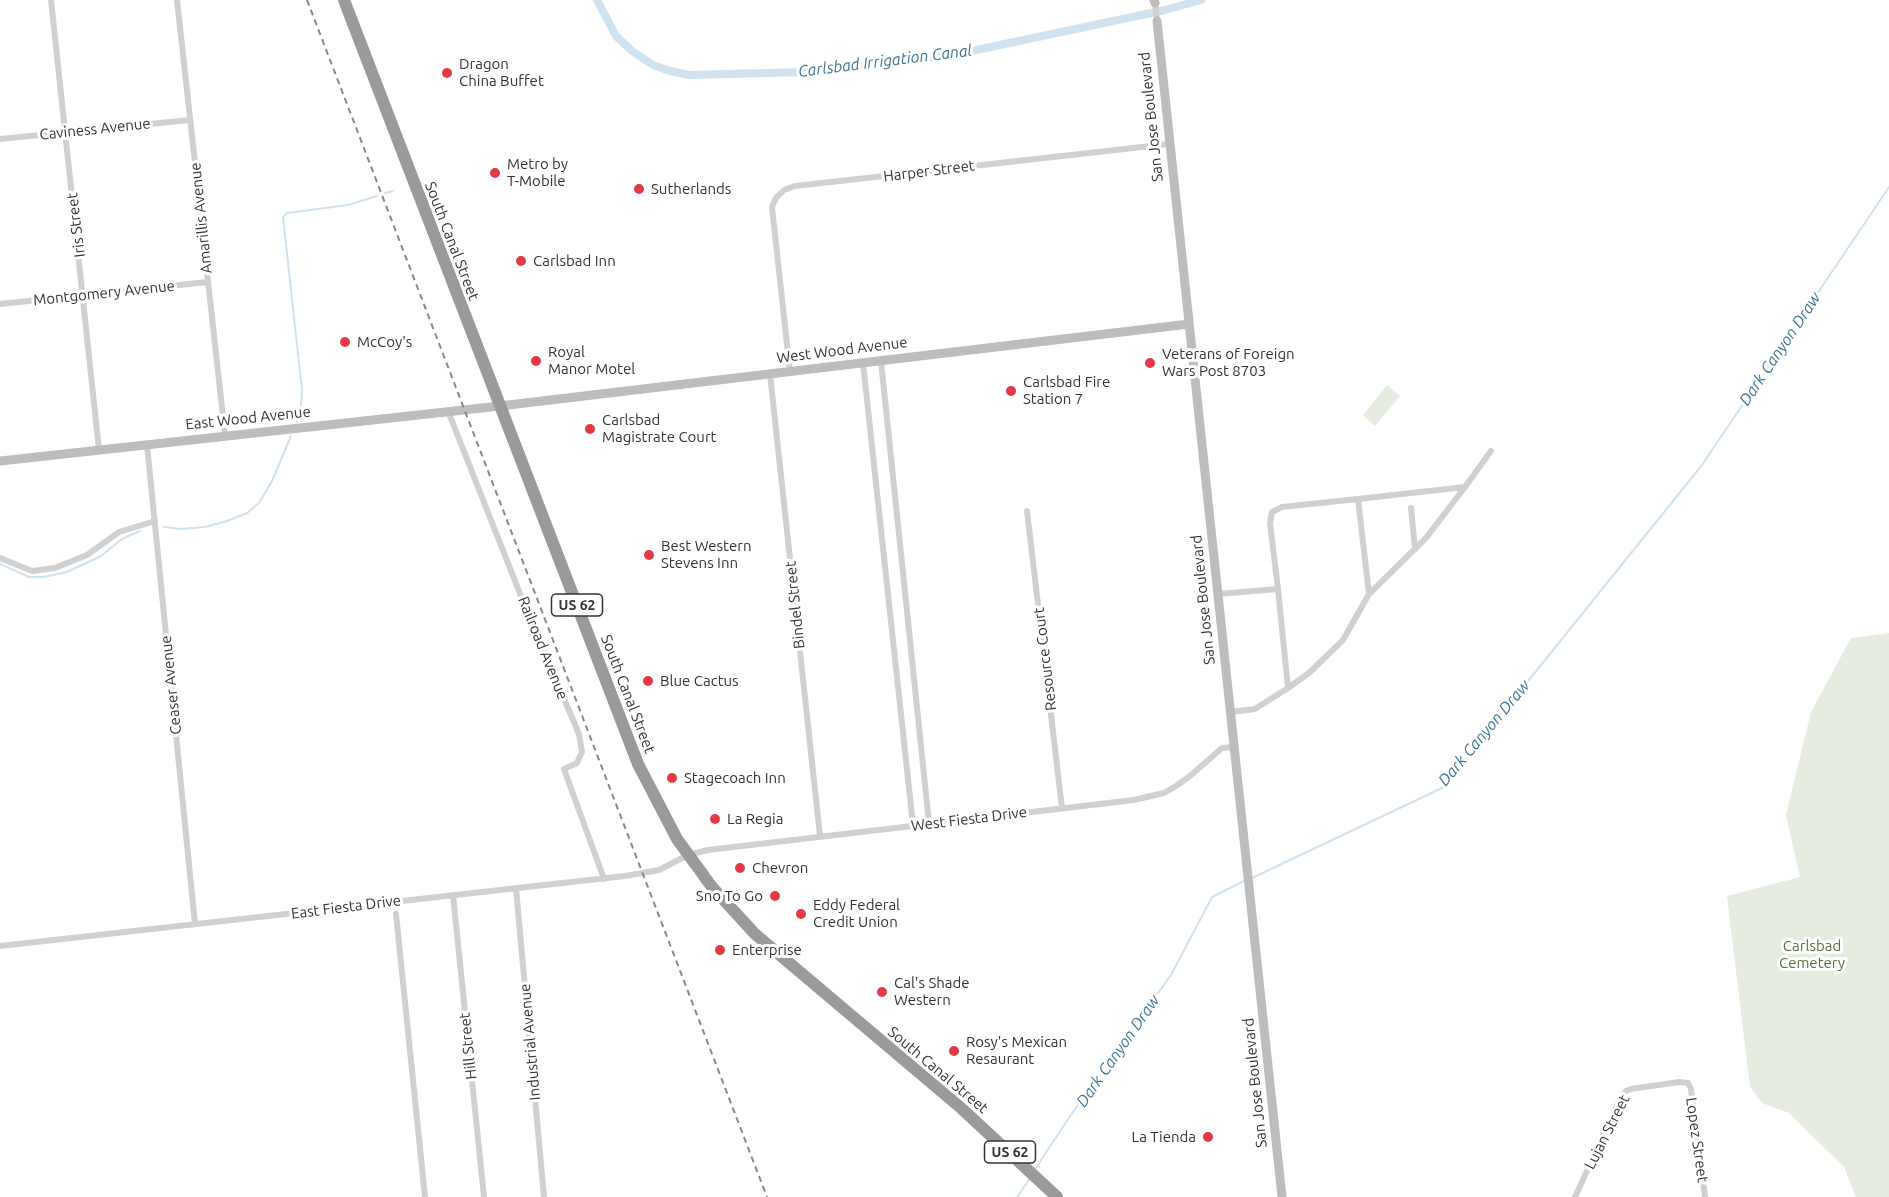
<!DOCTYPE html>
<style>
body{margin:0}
canvas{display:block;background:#fff}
</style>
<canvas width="1889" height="1197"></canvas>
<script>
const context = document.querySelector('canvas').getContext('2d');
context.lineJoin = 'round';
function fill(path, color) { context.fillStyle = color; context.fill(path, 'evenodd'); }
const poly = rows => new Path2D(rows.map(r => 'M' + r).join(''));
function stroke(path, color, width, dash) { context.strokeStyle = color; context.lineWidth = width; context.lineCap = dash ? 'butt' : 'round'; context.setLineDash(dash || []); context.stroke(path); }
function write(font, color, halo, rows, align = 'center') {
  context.font = font + ' Ubuntu,sans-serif'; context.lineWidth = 6; context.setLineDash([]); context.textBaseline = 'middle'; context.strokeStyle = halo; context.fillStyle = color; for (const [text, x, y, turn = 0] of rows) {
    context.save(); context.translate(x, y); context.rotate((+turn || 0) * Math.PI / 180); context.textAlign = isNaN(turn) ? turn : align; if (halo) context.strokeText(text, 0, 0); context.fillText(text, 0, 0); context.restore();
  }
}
fill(poly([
 [1387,385,1400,396,1375,426,1363,415],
 [1889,633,1889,1197,1856,1197,1844,1167,1789,1113,1762,1103,1750,1087,1727,896,1800,877,1786,815,1811,712,1851,638]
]), '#e6ecdf');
stroke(poly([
 [385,193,393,191],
 [297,422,301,405,302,390,283,217,287,213,348,205,377,196],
 [164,527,181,529,205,527,227,521,247,513,259,503,272,481,291,436],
 [0,564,29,577,44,577,67,572,101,556,122,539,140,531],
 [1252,878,1442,788,1702,465,1889,187],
 [1035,1169,1075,1109,1171,975,1212,897,1246,880],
 [1017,1197,1031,1177]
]), '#cfe2ee', 2);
stroke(poly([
 [597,0,616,36,632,51,653,65,670,71,689,75,807,72,953,55,1165,10,1201,0]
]), '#cfe2ee', 8);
stroke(poly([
 [51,0,99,450],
 [177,0,225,435],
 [1155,3,1157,21],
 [0,139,190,120],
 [0,304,208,282],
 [881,361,929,823],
 [863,363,913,825],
 [790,372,772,207,776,198,784,190,795,186,1169,144],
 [770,374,820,836],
 [448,411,530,619,579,734,582,752,577,763,564,769,604,879],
 [147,445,195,924],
 [1358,499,1465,487,1491,451],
 [1411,508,1415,549],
 [1027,511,1062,808],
 [0,558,32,571,55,568,87,555,119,532,155,521],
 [1278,589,1270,523,1272,512,1282,507,1358,499,1369,594,1343,640,1309,673,1288,688],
 [1218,594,1278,589,1288,688,1255,709,1231,712],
 [1369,594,1426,538,1465,487],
 [516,888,544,1197],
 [453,895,484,1197],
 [396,914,425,1197],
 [0,946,625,876,659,870,688,855,708,850,1134,800,1164,793,1176,786,1190,776,1222,748,1235,747],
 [1575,1197,1622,1095,1626,1091,1631,1089,1679,1082,1688,1083,1691,1089,1705,1197]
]), '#d0d0d0', 6);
stroke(poly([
 [1154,0,1155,3],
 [1157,21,1282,1197],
 [0,461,500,406,1189,324]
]), '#bdbdbd', 9);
stroke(poly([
 [344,0,638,764,677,839,712,887,755,934,961,1108,1057,1197]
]), '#9a9a9a', 12);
stroke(poly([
 [307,0,767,1197]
]), '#888', 2, [6, 4.5]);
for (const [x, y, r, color] of [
 [447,73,6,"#e63946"],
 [495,173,6,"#e63946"],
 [639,189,6,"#e63946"],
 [521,261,6,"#e63946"],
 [345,342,6,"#e63946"],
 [536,361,6,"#e63946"],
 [1150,363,6,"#e63946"],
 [1011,391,6,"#e63946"],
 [590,429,6,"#e63946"],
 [649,555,6,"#e63946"],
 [648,681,6,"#e63946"],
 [672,778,6,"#e63946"],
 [715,819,6,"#e63946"],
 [740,868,6,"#e63946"],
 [775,896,6,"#e63946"],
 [801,914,6,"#e63946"],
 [720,950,6,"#e63946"],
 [882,992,6,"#e63946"],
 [954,1051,6,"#e63946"],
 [1208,1137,6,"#e63946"]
]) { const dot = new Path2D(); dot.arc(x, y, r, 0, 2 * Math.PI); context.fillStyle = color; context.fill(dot); stroke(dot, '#fff', 2); }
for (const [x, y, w] of [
 [577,605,51],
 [1010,1152,51]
]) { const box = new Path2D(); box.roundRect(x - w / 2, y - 11, w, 22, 4.5); context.fillStyle = '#fff'; context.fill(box); stroke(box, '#333', 1.5); }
write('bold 14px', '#333', null, [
 ["US 62",577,605],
 ["US 62",1010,1152]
]);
write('15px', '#333', '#fff', [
 ["Dragon",459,64],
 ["China Buffet",459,81],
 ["Metro by",507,164],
 ["T-Mobile",507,181],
 ["Sutherlands",651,189],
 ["Carlsbad Inn",533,261],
 ["McCoy's",357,342],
 ["Royal",548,352],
 ["Manor Motel",548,369],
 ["Veterans of Foreign",1162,354],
 ["Wars Post 8703",1162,371],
 ["Carlsbad Fire",1023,382],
 ["Station 7",1023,399],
 ["Carlsbad",602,420],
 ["Magistrate Court",602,437],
 ["Best Western",661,546],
 ["Stevens Inn",661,563],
 ["Blue Cactus",660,681],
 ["Stagecoach Inn",684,778],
 ["La Regia",727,819],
 ["Chevron",752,868],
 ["Sno To Go",763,896,"right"],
 ["Eddy Federal",813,905],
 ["Credit Union",813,922],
 ["Enterprise",732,950],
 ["Cal's Shade",894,983],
 ["Western",894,1000],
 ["Rosy's Mexican",966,1042],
 ["Resaurant",966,1059],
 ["La Tienda",1196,1137,"right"]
], 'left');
write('15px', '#333', '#fff', [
 ["San Jose Boulevard",1151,117,-96],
 ["Caviness Avenue",95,129,-6],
 ["Harper Street",929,171,-7],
 ["Amarillis Avenue",201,218,-96],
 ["Iris Street",76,225,-97],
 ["South Canal Street",452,241,69],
 ["Montgomery Avenue",104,293,-6],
 ["West Wood Avenue",842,350,-7],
 ["East Wood Avenue",248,418,-6],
 ["San Jose Boulevard",1203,600,-96],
 ["Bindel Street",795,605,-96],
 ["Railroad Avenue",543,648,68],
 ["Resource Court",1045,659,-97],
 ["Ceaser Avenue",171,685,-96],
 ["South Canal Street",628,694,69],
 ["West Fiesta Drive",969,819,-7],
 ["East Fiesta Drive",346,907,-7],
 ["Industrial Avenue",530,1042,-95],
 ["Hill Street",468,1046,-96],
 ["South Canal Street",938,1070,40],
 ["San Jose Boulevard",1255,1083,-96],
 ["Lujan Street",1607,1132,-63],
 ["Lopez Street",1697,1140,82]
]);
write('15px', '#56703f', '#fff', [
 ["Carlsbad",1812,946],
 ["Cemetery",1812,963]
]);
write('italic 16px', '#3f7597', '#fff', [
 ["Carlsbad Irrigation Canal",885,61,-7],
 ["Dark Canyon Draw",1780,349,-56],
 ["Dark Canyon Draw",1484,733,-50],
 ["Dark Canyon Draw",1118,1051,-55]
]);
</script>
